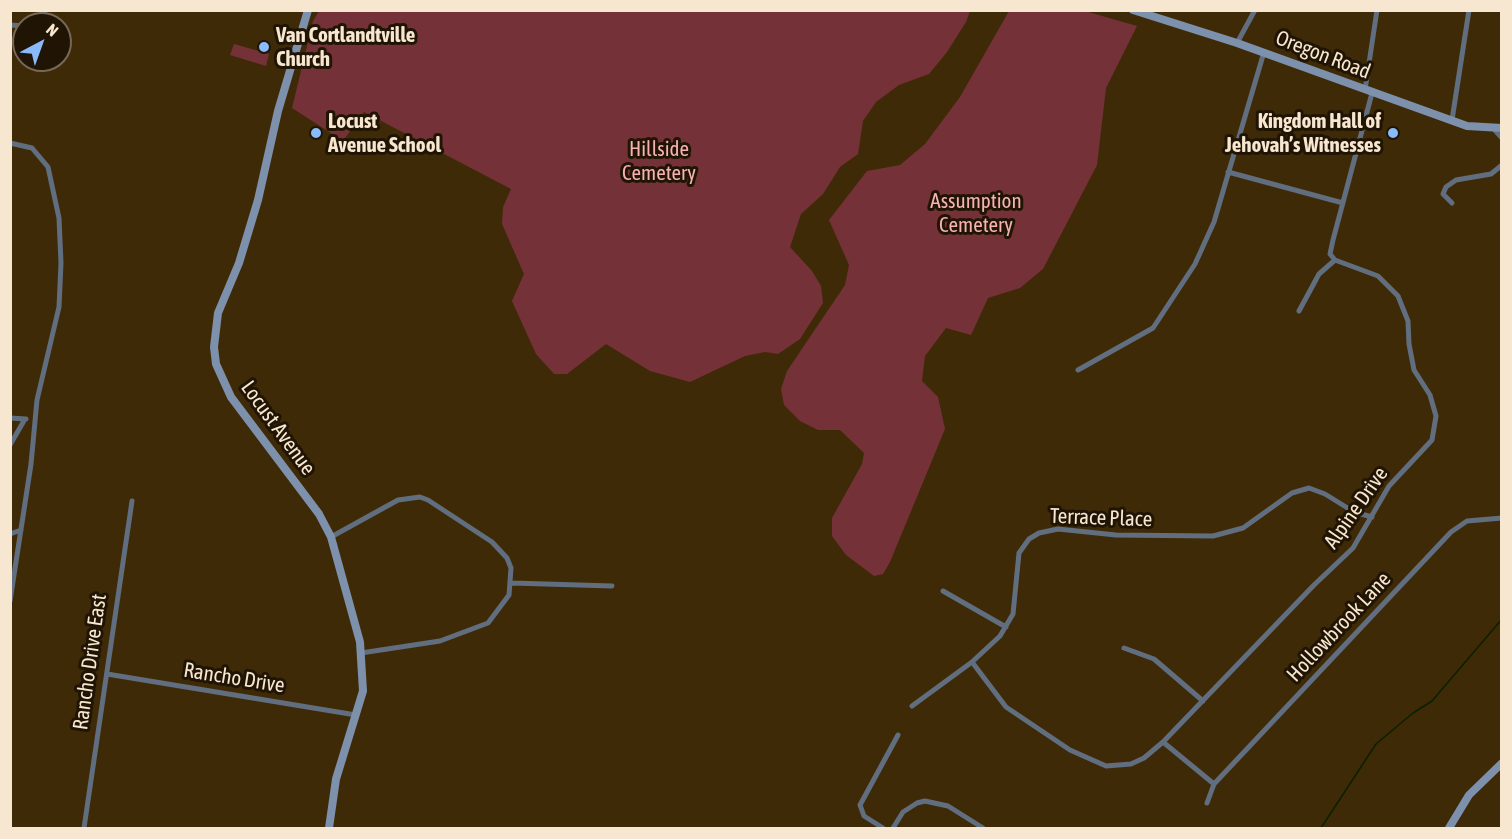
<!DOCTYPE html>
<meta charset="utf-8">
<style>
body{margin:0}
#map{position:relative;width:1512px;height:839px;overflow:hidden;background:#3f2a07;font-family:"Asap Condensed",sans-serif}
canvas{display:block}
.frame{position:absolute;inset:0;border:12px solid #f8e7d0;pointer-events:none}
.north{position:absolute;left:12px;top:12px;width:60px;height:60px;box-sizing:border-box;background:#201404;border:2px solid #766856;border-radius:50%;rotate:41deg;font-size:16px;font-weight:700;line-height:24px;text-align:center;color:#f8e7d0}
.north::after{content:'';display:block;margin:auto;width:21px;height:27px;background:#89bafc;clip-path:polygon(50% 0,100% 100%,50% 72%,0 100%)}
</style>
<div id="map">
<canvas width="1512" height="839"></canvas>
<div class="frame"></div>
<div class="north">N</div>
</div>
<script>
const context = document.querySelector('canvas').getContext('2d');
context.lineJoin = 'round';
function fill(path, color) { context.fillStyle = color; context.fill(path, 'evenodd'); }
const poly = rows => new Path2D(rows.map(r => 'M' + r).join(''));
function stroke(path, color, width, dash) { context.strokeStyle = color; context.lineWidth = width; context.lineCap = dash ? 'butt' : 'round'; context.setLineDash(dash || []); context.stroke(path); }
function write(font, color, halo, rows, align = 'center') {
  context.font = font + ' "Asap Condensed",sans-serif'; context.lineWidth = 6; context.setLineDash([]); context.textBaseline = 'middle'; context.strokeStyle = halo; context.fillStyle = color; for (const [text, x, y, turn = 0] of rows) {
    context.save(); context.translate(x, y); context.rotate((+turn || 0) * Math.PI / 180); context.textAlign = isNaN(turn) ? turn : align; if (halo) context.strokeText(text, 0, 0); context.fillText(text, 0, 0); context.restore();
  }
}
fill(poly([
 [319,11,319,10,970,11,966,22,947,52,929,74,899,85,876,102,863,121,858,154,840,167,823,194,801,214,790,247,812,271,821,286,823,303,800,339,778,354,765,352,745,356,690,382,650,371,606,344,567,374,554,374,536,354,512,301,524,274,502,224,503,207,511,189,364,112,343,141,292,108,313,21],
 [1009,11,1085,11,1137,26,1106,88,1097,165,1043,269,1020,288,988,298,971,335,946,328,925,356,922,381,938,397,945,429,890,562,883,574,874,576,846,555,832,536,832,518,862,464,864,453,840,430,818,430,800,421,784,405,781,389,787,371,845,285,849,265,829,220,867,171,900,165,925,144,960,97],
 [234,44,269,54,266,66,230,55]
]), '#753138');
stroke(poly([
 [1321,828,1376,744,1413,713,1432,701,1502,619]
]), '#0b2001', 1.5);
stroke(poly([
 [42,24,45,10],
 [10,25,24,26],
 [1237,43,1255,10],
 [36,60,45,60],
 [1365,90,1377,10],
 [1452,120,1469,10],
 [1493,128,1502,138],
 [10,143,32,148,48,167,59,218,61,263,59,307,37,400,31,464,10,601],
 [1228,172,1343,203],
 [1452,203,1443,194,1446,187,1456,180,1491,174,1502,165],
 [1335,260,1330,254,1333,240,1372,93],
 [1299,311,1319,274,1335,260],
 [1078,370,1153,328,1195,264,1214,222,1264,52],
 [10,418,26,419],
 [10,445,25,419],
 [10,534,21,530],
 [331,537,398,500,420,497,428,500,492,542,507,558,511,568,509,595,488,623,440,641,361,653],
 [512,583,612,586],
 [943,591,1006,627],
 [1124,648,1154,659,1203,701],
 [972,662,1006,707,1070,750,1106,766,1131,764,1144,758,1163,742,1314,585,1353,548,1389,486,1432,440,1436,416,1430,395,1414,370,1409,344,1408,321,1398,296,1378,276,1335,260],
 [107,674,356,715],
 [912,706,972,662,1000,636,1013,614,1019,553,1029,539,1039,533,1058,529,1116,535,1213,536,1243,528,1292,493,1309,488,1325,494,1354,512,1372,517],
 [1163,742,1214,784],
 [1207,803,1214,784,1451,532,1467,521,1502,518],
 [84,828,132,501],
 [883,828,864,816,860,805,898,735],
 [893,828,903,812,917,803,925,801,948,806,983,828]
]), '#616e7f', 5);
stroke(poly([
 [308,10,278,111,258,200,239,263,218,313,214,347,216,364,231,397,319,514,331,537,360,642,363,691,336,779,329,828],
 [1133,10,1237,43,1467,126,1502,128],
 [1449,828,1469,795,1502,763]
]), '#7d91ad', 8);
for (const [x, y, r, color] of [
 [264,47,6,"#89bafc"],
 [316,133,6,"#89bafc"],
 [1393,133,6,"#89bafc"]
]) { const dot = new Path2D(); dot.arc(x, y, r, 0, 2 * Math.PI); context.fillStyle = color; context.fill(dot); stroke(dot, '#201404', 2); }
write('bold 21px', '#f8e7d0', '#201404', [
 ["Van Cortlandtville",276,35],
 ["Church",276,59],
 ["Locust",328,121],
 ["Avenue School",328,145],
 ["Kingdom Hall of",1381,121,"right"],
 ["Jehovah’s Witnesses",1381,145,"right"]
], 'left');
write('21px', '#f8e7d0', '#201404', [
 ["Oregon Road",1323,55,21],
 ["Locust Avenue",278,428,54],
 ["Alpine Drive",1356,508,-55],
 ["Terrace Place",1101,518,2],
 ["Hollowbrook Lane",1339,627,-47],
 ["Rancho Drive East",90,662,-82],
 ["Rancho Drive",234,678,9]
]);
write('21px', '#f6b2b5', '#201404', [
 ["Hillside",659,149],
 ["Cemetery",659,173],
 ["Assumption",976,201],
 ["Cemetery",976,225]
]);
</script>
